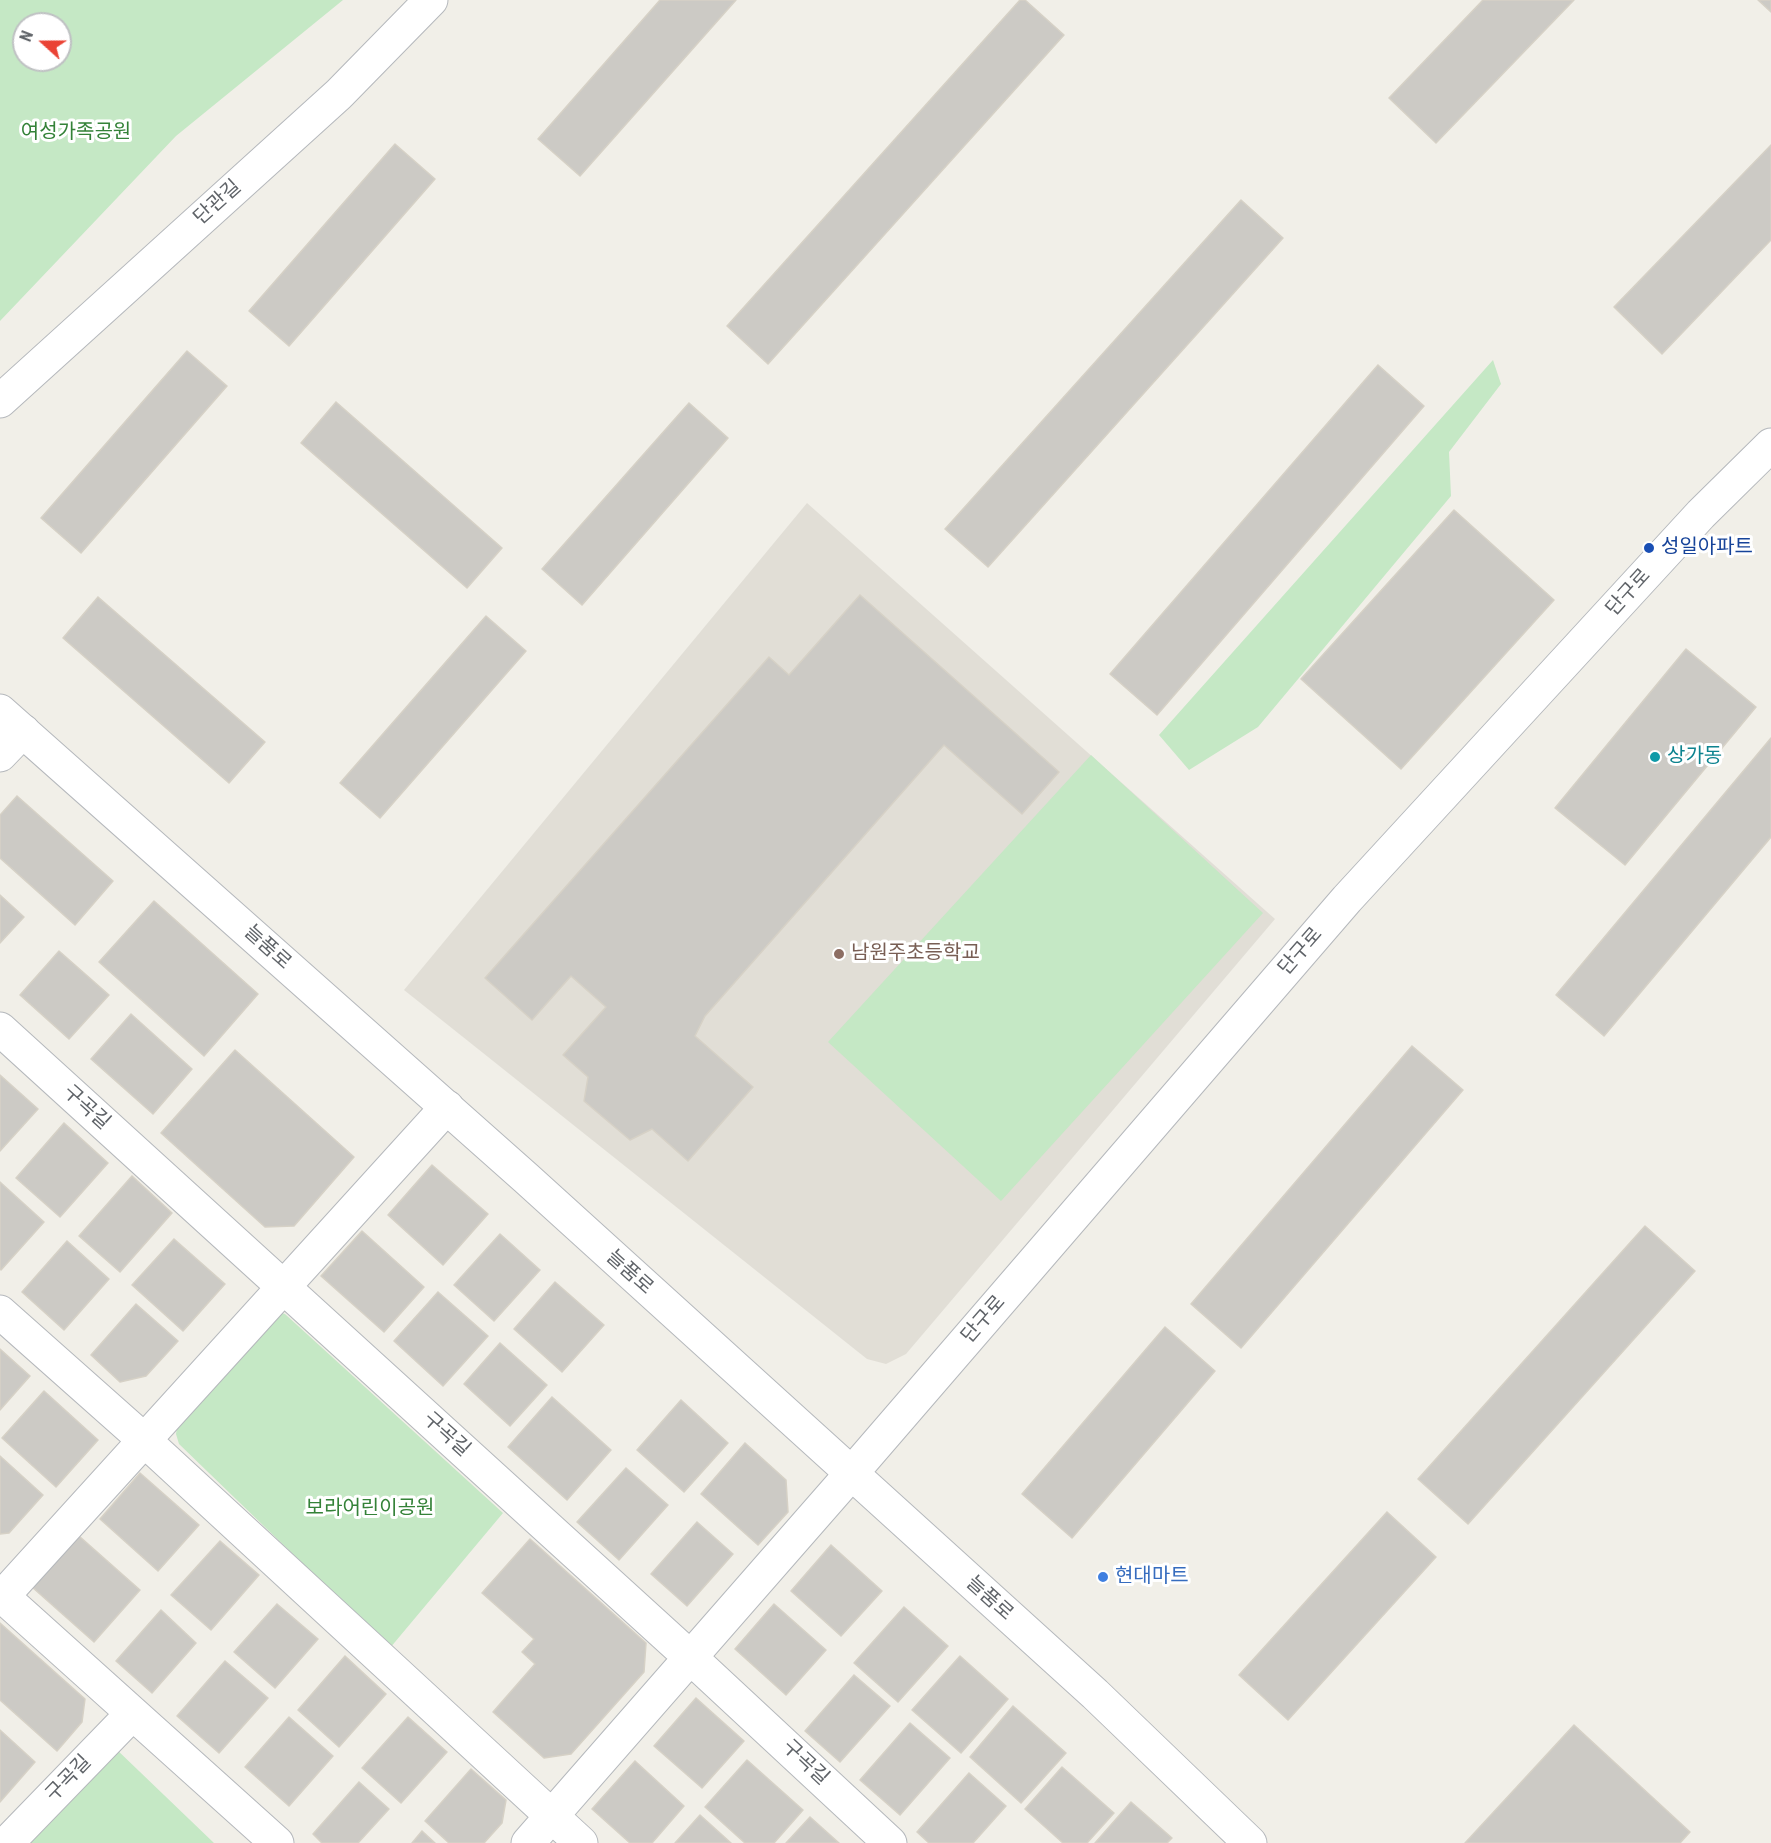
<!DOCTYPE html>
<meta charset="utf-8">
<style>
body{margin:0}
#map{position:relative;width:1771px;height:1843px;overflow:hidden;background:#f1efe8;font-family:"Roboto Condensed",sans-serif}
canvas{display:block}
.north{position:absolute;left:12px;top:12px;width:60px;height:60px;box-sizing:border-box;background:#fff;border:2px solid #bfc1c3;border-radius:50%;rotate:291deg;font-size:16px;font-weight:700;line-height:24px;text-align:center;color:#5f6368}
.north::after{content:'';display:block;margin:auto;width:21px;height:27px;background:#ea4335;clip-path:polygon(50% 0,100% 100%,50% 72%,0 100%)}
</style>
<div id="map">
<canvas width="1771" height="1843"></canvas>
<div class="north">N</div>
</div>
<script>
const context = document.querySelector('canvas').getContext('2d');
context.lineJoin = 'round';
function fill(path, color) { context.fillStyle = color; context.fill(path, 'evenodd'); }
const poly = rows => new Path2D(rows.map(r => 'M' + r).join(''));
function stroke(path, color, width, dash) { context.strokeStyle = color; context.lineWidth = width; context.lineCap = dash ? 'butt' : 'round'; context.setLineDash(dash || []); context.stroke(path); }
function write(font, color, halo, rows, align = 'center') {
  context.font = font + ' "Roboto Condensed","Noto Sans KR",sans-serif'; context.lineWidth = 6; context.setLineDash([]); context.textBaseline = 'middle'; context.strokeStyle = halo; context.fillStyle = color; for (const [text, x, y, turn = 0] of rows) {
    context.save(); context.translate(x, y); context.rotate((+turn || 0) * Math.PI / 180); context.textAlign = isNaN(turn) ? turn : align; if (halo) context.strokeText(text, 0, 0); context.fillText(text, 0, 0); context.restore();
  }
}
fill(poly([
 [807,503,1275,919,906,1354,886,1364,867,1359,404,990]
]), '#e1ded6');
fill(poly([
 [0,0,343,0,176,136,0,321],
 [24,24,60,24,60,60,24,60],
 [1493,360,1501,384,1449,452,1451,496,1258,727,1189,770,1159,735],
 [1091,755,1263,913,1001,1201,828,1042],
 [278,1312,285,1314,503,1513,390,1648,179,1444,176,1434,178,1421],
 [114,1747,214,1843,27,1843]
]), '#c5e8c5');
const building = poly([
 [660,0,736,0,580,176,538,139,660,0],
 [1020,0,1025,0,1064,35,768,364,727,326,1020,0],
 [1483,0,1574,0,1436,143,1389,98,1483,0],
 [1758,0,1771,0,1771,12,1758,0],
 [395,144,435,179,289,346,249,311,395,144],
 [1771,145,1771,240,1662,354,1614,307,1771,145],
 [1241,200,1283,238,988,567,945,529,1241,200],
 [187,351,227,386,81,553,41,518,187,351],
 [1378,365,1424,406,1157,715,1110,674,1378,365],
 [336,402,502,548,467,588,301,443,336,402],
 [689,403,728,438,582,605,542,569,689,403],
 [1454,510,1554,600,1401,769,1301,679,1454,510],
 [860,595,1059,772,1022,814,944,745,705,1016,695,1036,753,1087,688,1161,652,1129,630,1140,584,1101,588,1077,563,1055,606,1007,571,976,532,1020,485,978,769,657,789,675,860,595],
 [98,597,265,742,229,783,63,638,98,597],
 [486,616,526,651,380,818,340,783,486,616],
 [1686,649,1756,707,1625,865,1555,808,1686,649],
 [1771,738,1771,837,1604,1036,1556,995,1771,738],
 [17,796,113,881,75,925,0,858,0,815,17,796],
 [0,895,24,917,0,943,0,895],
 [154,901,258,994,204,1056,99,962,154,901],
 [59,951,109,995,69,1039,20,995,59,951],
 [131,1014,192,1069,153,1114,91,1059,131,1014],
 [1412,1046,1463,1090,1241,1348,1191,1304,1412,1046],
 [235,1050,354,1157,294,1226,265,1227,161,1133,235,1050],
 [0,1075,38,1109,0,1151,0,1075],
 [64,1123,108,1163,60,1217,16,1178,64,1123],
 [432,1165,488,1214,443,1265,388,1215,432,1165],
 [132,1176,172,1213,120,1272,79,1236,132,1176],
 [0,1182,44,1222,1,1270,0,1269,0,1182],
 [1645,1226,1695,1271,1468,1524,1418,1479,1645,1226],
 [362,1231,424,1287,384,1332,321,1276,362,1231],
 [500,1234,540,1270,494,1321,454,1285,500,1234],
 [174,1239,225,1284,183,1331,132,1285,174,1239],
 [67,1241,109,1279,64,1330,22,1292,67,1241],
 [555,1282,604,1325,562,1372,514,1329,555,1282],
 [438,1292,488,1336,443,1386,394,1341,438,1292],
 [136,1304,178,1341,146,1376,120,1382,91,1355,136,1304],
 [1165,1327,1215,1371,1072,1538,1022,1494,1165,1327],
 [500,1343,547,1385,510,1426,464,1384,500,1343],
 [0,1349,30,1376,0,1410,0,1349],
 [44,1391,98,1440,56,1487,2,1438,44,1391],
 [552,1397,611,1450,567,1500,508,1447,552,1397],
 [681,1400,728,1443,684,1492,637,1450,681,1400],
 [745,1443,786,1480,788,1512,758,1545,701,1494,745,1443],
 [0,1456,43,1495,9,1533,0,1534,0,1456],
 [626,1468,668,1505,619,1560,577,1522,626,1468],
 [140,1473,199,1525,158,1571,100,1519,140,1473],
 [1387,1512,1436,1557,1288,1720,1239,1675,1387,1512],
 [697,1522,733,1554,687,1606,651,1574,697,1522],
 [79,1536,140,1590,94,1642,32,1587,79,1536],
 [530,1539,646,1643,644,1672,571,1754,544,1758,493,1712,535,1664,522,1652,534,1639,482,1593,530,1539],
 [220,1541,259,1575,211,1630,171,1595,220,1541],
 [831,1545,882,1591,841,1636,791,1591,831,1545],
 [277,1604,318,1639,275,1688,234,1652,277,1604],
 [774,1604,826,1650,786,1695,735,1649,774,1604],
 [904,1607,948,1646,898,1702,854,1663,904,1607],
 [161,1610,196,1643,152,1693,116,1661,161,1610],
 [0,1623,85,1699,82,1722,57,1751,0,1700,0,1623],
 [345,1656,386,1694,339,1747,298,1710,345,1656],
 [960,1656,1008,1699,961,1753,912,1710,960,1656],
 [225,1661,268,1698,219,1753,177,1716,225,1661],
 [854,1675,890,1706,840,1762,805,1731,854,1675],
 [696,1698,744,1741,702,1788,654,1746,696,1698],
 [1013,1706,1066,1753,1021,1803,970,1757,1013,1706],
 [289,1717,333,1756,289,1806,245,1767,289,1717],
 [408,1717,447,1752,401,1803,362,1768,408,1717],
 [910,1723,950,1758,900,1815,860,1780,910,1723],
 [1574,1725,1690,1832,1680,1843,1465,1843,1574,1725],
 [0,1730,35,1762,0,1802,0,1730],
 [747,1760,803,1810,774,1843,745,1843,705,1807,747,1760],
 [635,1761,684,1806,652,1843,630,1843,592,1809,635,1761],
 [1062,1767,1114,1813,1087,1843,1063,1843,1025,1809,1062,1767],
 [471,1769,506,1800,502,1823,484,1843,449,1843,425,1821,471,1769],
 [969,1773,1006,1806,973,1843,929,1843,917,1832,969,1773],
 [359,1782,389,1809,358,1843,322,1843,313,1834,359,1782],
 [1131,1802,1172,1838,1167,1843,1095,1843,1131,1802],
 [700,1815,731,1843,675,1843,700,1815],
 [810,1817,839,1843,786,1843,810,1817],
 [422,1831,435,1843,412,1843,422,1831]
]);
fill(building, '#cccac5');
stroke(building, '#d6d1c6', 1.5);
const minor = poly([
 [0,755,23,731],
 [0,1029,691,1658,890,1843],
 [0,1312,143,1439,581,1843],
 [0,1594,277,1843],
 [2,1597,447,1107],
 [7,1843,132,1714],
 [528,1843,850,1475]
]);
const tertiary = poly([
 [0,401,339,94,431,0],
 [0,711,526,1178,1095,1694,1250,1843],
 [850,1475,1347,899,1701,514,1771,445]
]);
stroke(minor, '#b5b8bc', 35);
stroke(tertiary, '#b5b8bc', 35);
stroke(minor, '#fff', 33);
stroke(tertiary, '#fff', 33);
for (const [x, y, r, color] of [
 [1649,548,6,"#1a4fb4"],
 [1655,757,6,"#0f9aa8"],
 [839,954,6,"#8d6e63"],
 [1103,1577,6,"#3f7fe0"]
]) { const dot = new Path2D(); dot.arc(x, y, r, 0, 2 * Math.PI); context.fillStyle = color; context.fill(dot); stroke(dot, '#fff', 2); }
write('20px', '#348238', '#fff', [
 ["여성가족공원",76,133],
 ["보라어린이공원",370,1509]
]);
write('20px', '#5f6368', '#fff', [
 ["단관길",218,203,-42],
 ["단구로",1629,593,-48],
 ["늘품로",267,948,42],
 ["단구로",1301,952,-49],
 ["구곡길",86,1108,42],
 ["늘품로",629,1273,42],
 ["단구로",984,1320,-49],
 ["구곡길",446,1435,42],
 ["늘품로",989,1599,42],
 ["구곡길",805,1763,43],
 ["구곡길",69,1779,-46]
]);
write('20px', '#164399', '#fff', [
 ["성일아파트",1661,548]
], 'left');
write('20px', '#0d838f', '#fff', [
 ["상가동",1667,757]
], 'left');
write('20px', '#785e54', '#fff', [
 ["남원주초등학교",851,954]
], 'left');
write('20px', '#366cbe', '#fff', [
 ["현대마트",1115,1577]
], 'left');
</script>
